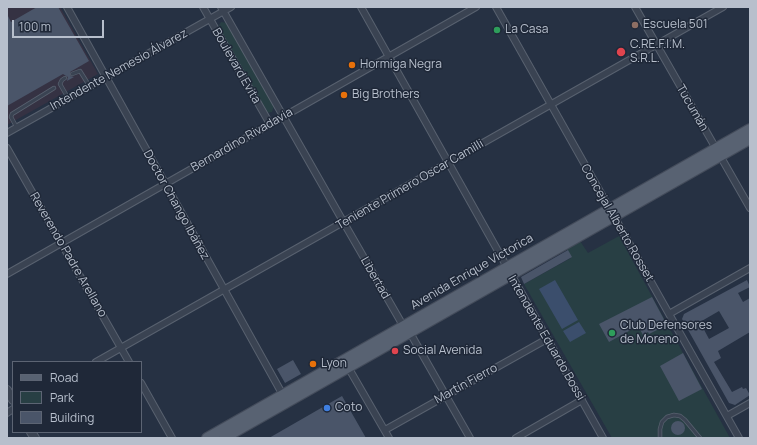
<!DOCTYPE html>
<meta charset="utf-8">
<style>
body{margin:0}
#map{position:relative;width:757px;height:445px;overflow:hidden;background:#263143;font-family:Manrope,sans-serif}
canvas{display:block}
.frame{position:absolute;inset:0;border:8px solid #b7bfcc;pointer-events:none}
.legend{position:absolute;left:12px;top:361px;width:130px;height:72px;box-sizing:border-box;background:#1f2838;border:1px solid #5c6473;margin:0;padding:5px 7px;list-style:none;font-size:12px;color:#b7bfcc}
.legend li{display:flex;align-items:center;gap:8px;height:20px}
.legend b{width:20px;border:1px solid #5c6473}
.scale{position:absolute;left:12px;top:20px;width:92px;height:18px;box-sizing:border-box;border:2px solid #b7bfcc;border-top:0;padding-left:5px;font-size:12px;line-height:14px;white-space:nowrap;color:#b7bfcc;-webkit-text-stroke:3px #1f2838;paint-order:stroke}
</style>
<div id="map">
<canvas width="757" height="445"></canvas>
<div class="frame"></div>
<ul class="legend">
<li><b style="height:5px;background:#586272"></b>Road</li>
<li><b style="height:11px;background:#283f44"></b>Park</li>
<li><b style="height:11px;background:#4a5569"></b>Building</li>
</ul>
<div class="scale">100 m</div>
</div>
<script>
const context = document.querySelector('canvas').getContext('2d');
context.lineJoin = 'round';
function fill(path, color) { context.fillStyle = color; context.fill(path, 'evenodd'); }
const poly = rows => new Path2D(rows.map(r => 'M' + r).join(''));
function stroke(path, color, width, dash) { context.strokeStyle = color; context.lineWidth = width; context.lineCap = dash ? 'butt' : 'round'; context.setLineDash(dash || []); context.stroke(path); }
function write(font, color, halo, rows, align = 'center') {
  context.font = font + ' Manrope,sans-serif'; context.lineWidth = 3; context.setLineDash([]); context.textBaseline = 'middle'; context.strokeStyle = halo; context.fillStyle = color; for (const [text, x, y, turn = 0] of rows) {
    context.save(); context.translate(x, y); context.rotate((+turn || 0) * Math.PI / 180); context.textAlign = isNaN(turn) ? turn : align; if (halo) context.strokeText(text, 0, 0); context.fillText(text, 0, 0); context.restore();
  }
}
fill(poly([
 [7,7,60,7,98,74,7,125]
]), '#353243');
fill(poly([
 [221,22,228,23,274,106,272,112,266,113,218,27],
 [619,236,683,353,730,438,612,438,524,284,571,258,567,249,580,241,588,253]
]), '#283f44');
fill(poly([
 [555,280,578,320,562,329,539,289],
 [579,322,586,333,570,342,563,331]
]), '#3b4e6c');
fill(poly([
 [37,7,58,7,89,61,70,72,70,76,74,77,67,81,68,77,63,74,7,106,7,14,11,22],
 [568,250,572,257,524,284,521,277],
 [747,280,750,287,738,293,743,302,750,298,750,332,718,351,721,358,714,362,732,392,742,387,743,389,746,388,750,395,735,405,729,403,682,319,684,314],
 [719,311,729,328,709,339,700,322],
 [652,297,667,325,649,334,648,332,643,335,638,326,609,342,599,324],
 [683,353,702,389,679,401,660,366],
 [293,360,301,374,285,383,277,369],
 [342,396,366,438,269,438],
 '671 428a7 7 0 1 1 14 0a7 7 0 1 1-14 0Z'
]), '#4a5569');
const service = poly([
 [72,74,80,71,90,87],
 [65,78,62,80,60,84,68,98],
 [17,128,11,117,12,114,54,88],
 [660,438,660,429,662,422,667,417,674,415,680,416,685,420,700,438]
]);
const minor = poly([
 [67,7,284,397],
 [203,7,270,124],
 [221,7,344,223,401,322,409,331,470,438],
 [361,7,603,438],
 [496,7,739,438],
 [635,7,750,208],
 [7,133,231,7],
 [7,148,129,362],
 [7,274,476,7],
 [669,314,750,268],
 [96,362,723,7],
 [348,367,389,438],
 [141,383,172,438],
 [7,413,13,409],
 [727,416,750,403],
 [385,430,547,339],
 [516,438,582,400]
]);
const tertiary = poly([
 [7,390,13,400],
 [31,432,35,438]
]);
const primary = poly([
 [207,438,750,129],
 [224,438,750,139]
]);
stroke(service, '#58616f', 4.5);
stroke(minor, '#58616f', 8);
stroke(tertiary, '#58616f', 10);
stroke(primary, '#444c5b', 12);
stroke(service, '#3a4352', 3);
stroke(minor, '#3a4352', 6);
stroke(tertiary, '#3a4352', 8);
stroke(primary, '#586272', 10);
for (const [x, y, r, color] of [
 [635,25,4,"#8d6e63"],
 [497,30,4,"#2e9e5b"],
 [621,52,5,"#e0444e"],
 [352,65,4,"#e8710a"],
 [344,95,4,"#e8710a"],
 [612,333,4,"#2e9e5b"],
 [395,351,4,"#e0444e"],
 [313,364,4,"#e8710a"],
 [327,408,4,"#3f7fe0"]
]) { const dot = new Path2D(); dot.arc(x, y, r, 0, 2 * Math.PI); context.fillStyle = color; context.fill(dot); stroke(dot, '#1f2838', 1.5); }
write('12px', '#b7bfcc', '#1f2838', [
 ["Escuela 501",643,25],
 ["La Casa",505,30],
 ["C.RE.F.I.M.",630,45],
 ["S.R.L.",630,59],
 ["Hormiga Negra",360,65],
 ["Big Brothers",352,95],
 ["Club Defensores",620,326],
 ["de Moreno",620,340],
 ["Social Avenida",403,351],
 ["Lyon",321,364],
 ["Coto",335,408]
], 'left');
write('12px', '#b7bfcc', '#1f2838', [
 ["Boulevard Evita",236,66,60],
 ["Intendente Nemesio Álvarez",119,70,-29],
 ["Tucumán",692,108,60],
 ["Bernardino Rivadavia",242,140,-30],
 ["Teniente Primero Oscar Camilli",410,185,-30],
 ["Doctor Chango Ibáñez",176,205,61],
 ["Concejal Alberto Rosset",617,223,60],
 ["Reverendo Padre Arellano",68,255,60],
 ["Avenida Enrique Victorica",472,272,-30],
 ["Libertad",375,278,60],
 ["Intendente Eduardo Bossi",546,338,60],
 ["Martín Fierro",466,384,-29]
]);
</script>
